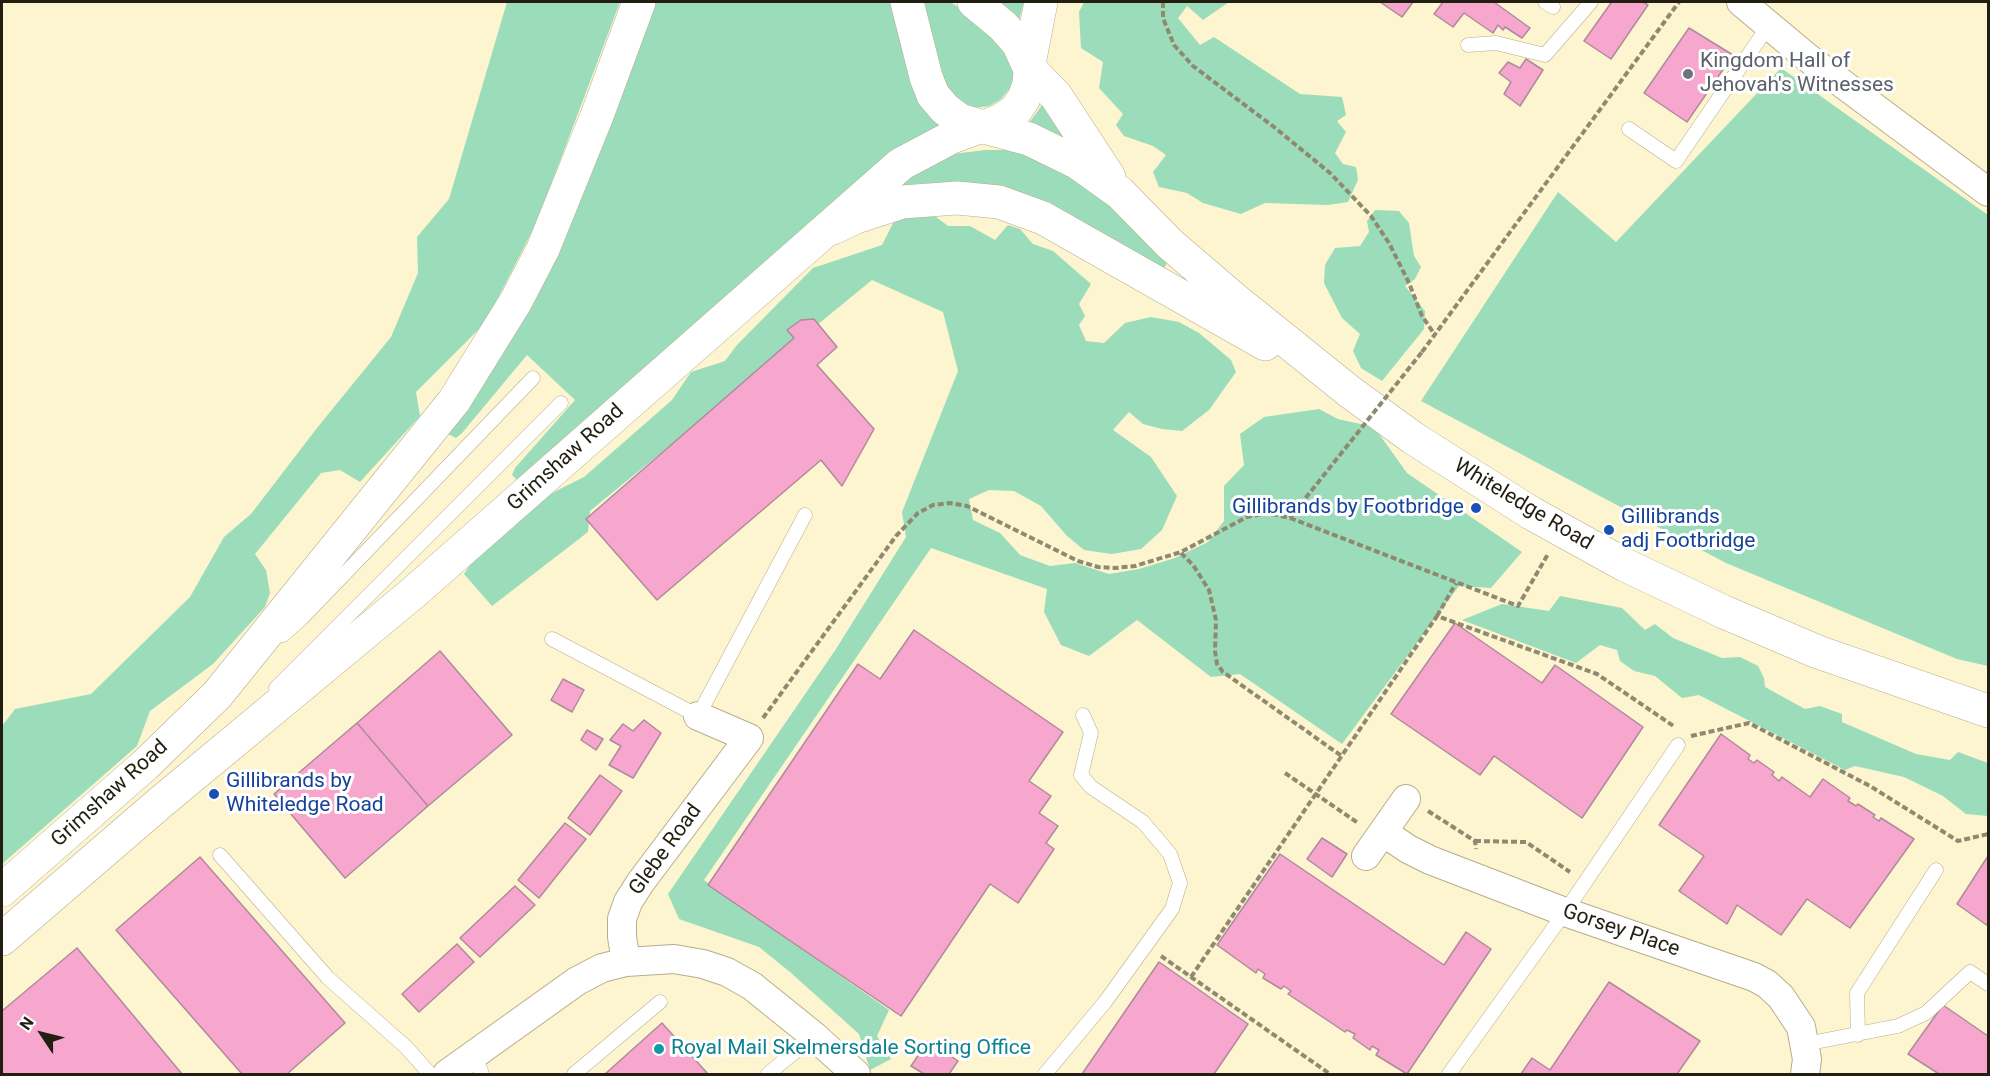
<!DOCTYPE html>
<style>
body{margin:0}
#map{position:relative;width:1990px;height:1076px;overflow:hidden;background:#fdf4d0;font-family:Roboto,sans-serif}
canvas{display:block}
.frame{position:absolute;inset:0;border:3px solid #221f12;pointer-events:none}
.north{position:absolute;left:12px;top:1004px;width:60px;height:60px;-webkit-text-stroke:4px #fff;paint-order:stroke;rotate:305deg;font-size:16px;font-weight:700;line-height:24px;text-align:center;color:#221f12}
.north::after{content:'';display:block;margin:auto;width:21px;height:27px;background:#221f12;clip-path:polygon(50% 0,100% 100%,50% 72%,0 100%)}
</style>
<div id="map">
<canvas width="1990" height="1076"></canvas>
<div class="frame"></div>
<div class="north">N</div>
</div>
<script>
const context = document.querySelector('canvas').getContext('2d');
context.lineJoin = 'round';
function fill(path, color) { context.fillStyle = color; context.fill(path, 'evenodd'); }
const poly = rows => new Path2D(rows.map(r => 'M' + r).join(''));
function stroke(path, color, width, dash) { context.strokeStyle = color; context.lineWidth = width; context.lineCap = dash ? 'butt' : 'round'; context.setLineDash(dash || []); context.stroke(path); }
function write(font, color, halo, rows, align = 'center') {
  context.font = font + ' Roboto,sans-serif'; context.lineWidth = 6; context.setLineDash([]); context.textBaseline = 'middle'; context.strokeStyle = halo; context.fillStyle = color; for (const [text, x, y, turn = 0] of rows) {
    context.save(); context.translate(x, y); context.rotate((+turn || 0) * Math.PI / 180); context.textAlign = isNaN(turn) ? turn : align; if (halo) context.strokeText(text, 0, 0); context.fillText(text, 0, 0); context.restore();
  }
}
fill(poly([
 [507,2,620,2,537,222,485,323,416,392,420,416,360,482,340,470,321,473,255,554,266,570,270,593,265,607,213,664,150,711,137,746,2,864,2,726,15,709,91,694,190,597,224,537,251,514,317,428,391,337,418,273,417,237,449,199],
 [652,2,892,2,939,126,518,481,512,475,515,468,575,400,527,355,462,433,456,438,448,434],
 [920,2,950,2,969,13,1007,49,1015,75,1010,88,1001,99,989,106,974,108,966,106,944,86],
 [996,2,1024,2,1019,20],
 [1084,2,1229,2,1203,20,1187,6,1178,18,1200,45,1214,37,1300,94,1342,97,1346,115,1337,121,1346,132,1335,153,1343,164,1356,167,1358,180,1348,202,1328,205,1265,203,1241,214,1203,203,1187,193,1159,187,1153,172,1166,155,1153,146,1124,136,1116,125,1123,114,1099,88,1103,62,1081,48,1079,12],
 [1781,68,1988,215,1988,666,1957,659,1726,563,1421,401,1558,192,1616,242],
 [1042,105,1044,105,1072,143,1029,123],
 [985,150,1018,150,1082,177,1167,263,1166,265,1163,269,1069,220,904,189,900,183,953,154],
 [1375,210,1399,211,1409,223,1414,256,1421,267,1415,279,1405,286,1425,311,1424,329,1382,381,1361,368,1353,351,1360,334,1342,318,1324,283,1325,265,1335,248,1360,246,1369,232,1367,221],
 [909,213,931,213,948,226,970,226,995,240,1008,225,1020,229,1033,244,1053,251,1091,284,1079,304,1085,316,1079,325,1086,341,1104,343,1125,323,1151,317,1179,322,1199,333,1231,360,1236,372,1209,410,1182,431,1162,429,1143,424,1129,412,1113,430,1151,457,1177,496,1162,530,1141,549,1112,554,1084,550,1067,536,1041,506,1014,491,989,490,969,499,973,520,1000,533,1020,555,1050,566,1075,563,1109,574,1139,569,1175,558,1208,542,1224,521,1224,486,1244,465,1240,434,1264,417,1319,409,1338,419,1374,427,1407,473,1522,552,1491,588,1459,586,1342,744,1240,674,1211,677,1137,620,1089,656,1061,645,1044,612,1047,589,931,548,704,880,889,1010,877,1036,891,1059,870,1070,859,1034,790,972,759,947,679,919,668,894,836,649,906,537,902,512,958,371,943,312,872,280,590,511,588,532,492,606,464,574,477,555,552,493,584,477,672,400,691,372,725,361,737,345,813,268,882,245,893,223],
 [1560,596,1622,608,1645,630,1655,624,1673,638,1722,658,1740,657,1758,666,1764,678,1765,687,1805,709,1820,706,1842,714,1842,722,1916,754,1950,760,1958,752,1988,763,1988,816,1966,814,1943,796,1904,777,1855,766,1845,770,1699,695,1682,698,1655,676,1634,671,1620,661,1617,650,1600,645,1576,663,1462,620,1502,604,1549,611]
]), '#9bddba');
const building = poly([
 [1380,2,1413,2,1402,17,1380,2],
 [1443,2,1494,2,1530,28,1522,38,1505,27,1503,30,1498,25,1493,33,1464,13,1453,27,1434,14,1443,2],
 [1608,2,1643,2,1648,5,1611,59,1584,41,1611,3,1608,2],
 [1689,28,1733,55,1687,122,1644,93,1689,28],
 [1526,59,1543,70,1520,106,1504,94,1511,82,1499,73,1508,62,1520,68,1526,59],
 [814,319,837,347,817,365,874,429,842,486,821,460,657,600,586,519,794,338,787,330,801,320,814,319],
 [1455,623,1542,683,1555,665,1643,727,1582,818,1494,756,1480,775,1391,714,1455,623],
 [914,630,1063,732,1029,781,1051,796,1039,813,1058,826,1046,843,1054,849,1018,903,990,884,901,1016,708,885,858,664,880,679,914,630],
 [440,651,512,735,428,806,357,723,440,651],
 [563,679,584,690,572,712,551,700,563,679],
 [644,720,661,733,633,778,609,765,621,746,610,740,623,724,633,731,644,720],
 [357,723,428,806,345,878,274,794,357,723],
 [587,730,603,739,596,750,581,740,587,730],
 [1721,734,1750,755,1748,759,1754,763,1757,760,1774,772,1772,775,1779,781,1782,777,1810,797,1823,779,1850,798,1848,801,1856,806,1858,804,1875,815,1873,817,1879,821,1881,818,1914,839,1850,928,1807,899,1781,935,1737,905,1727,924,1679,891,1704,856,1659,825,1721,734],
 [600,775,622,791,590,835,568,818,600,775],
 [565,823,586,839,539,898,518,880,565,823],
 [1322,838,1347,854,1332,877,1307,859,1322,838],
 [1280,854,1444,965,1466,932,1491,949,1407,1074,1376,1055,1379,1050,1372,1046,1370,1050,1353,1038,1355,1034,1347,1030,1345,1032,1288,994,1291,991,1284,986,1281,989,1263,978,1265,974,1258,969,1256,973,1217,945,1280,854],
 [1988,856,1988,926,1957,904,1988,856],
 [200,857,345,1023,287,1074,242,1074,116,930,200,857],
 [515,886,535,905,480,957,460,938,515,886],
 [457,944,474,962,419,1012,402,994,457,944],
 [77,948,182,1074,2,1074,2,1011,77,948],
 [1159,962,1248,1024,1214,1074,1082,1074,1159,962],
 [1609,982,1700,1041,1677,1074,1521,1074,1532,1058,1550,1070,1609,982],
 [1943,1005,1988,1036,1988,1074,1939,1074,1908,1054,1943,1005],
 [662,1023,708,1074,605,1074,662,1023],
 [928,1041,958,1061,949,1074,924,1074,911,1066,928,1041]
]);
fill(building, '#f7a7ce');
stroke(building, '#ae8a9b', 1.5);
const service = poly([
 [1545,2,1553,7],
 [1468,45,1496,43,1545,55,1591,2],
 [1629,129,1676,161,1769,25],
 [283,635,302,618,533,378],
 [552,639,698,716,805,515],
 [276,688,561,403],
 [220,855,328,978,406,1047,430,1074],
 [1858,1035,1857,993,1936,870],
 [1805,1044,1898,1026,1926,1013,1970,972,1988,984],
 [475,1055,482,1074],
 [574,1074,660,1002],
 [768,1074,814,1036],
 [1045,1074,1105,1002,1172,909,1180,883,1170,854,1143,822,1091,787,1081,775,1091,733,1083,715],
 [1449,1074,1565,912,1678,745]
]);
const minor = poly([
 [1741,2,1808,58,1988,192],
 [1383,832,1408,849,1430,860,1565,912,1754,977,1767,984,1781,997,1801,1027,1807,1059,1805,1074],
 [1366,856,1406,799],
 [626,962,622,937,622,919,628,902,640,883,749,738,698,716],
 [447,1074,577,981,602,968,626,962,674,959,703,964,727,972,752,986,814,1036,856,1074]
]);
const tertiary = poly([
 [1030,69,1056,96,1109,177],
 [984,127,1029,139,1078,163,1120,193,1170,244,1233,298,1350,392,1413,438,1531,513,1625,565,1724,612,1818,652,1988,711],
 [833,228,856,217,902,202,957,198,999,202,1043,218,1265,344]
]);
const secondary = poly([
 [907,2,926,77,933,95,945,109,960,120,984,127,1001,120,1016,110,1024,98,1029,84,1030,69,1018,43,1003,26,974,2],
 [1029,64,1041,2],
 [2,890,145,765,217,695,454,401,516,301,543,249,598,113,639,2],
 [2,939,161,802,413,593,901,164,952,137,979,127]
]);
stroke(service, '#b6ae8b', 15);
stroke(minor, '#b6ae8b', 30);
stroke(tertiary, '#b6ae8b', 34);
stroke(secondary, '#b6ae8b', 34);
stroke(poly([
 [1163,2,1163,18,1174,45,1193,66,1274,127,1330,173,1371,216,1389,243,1409,283,1422,316,1435,335],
 [1422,352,1679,2],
 [1290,518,1518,606,1548,554],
 [1181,553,1193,565,1209,590,1216,620,1215,651,1217,664,1223,672,1343,757],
 [1437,616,1456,583],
 [763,718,896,536,918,513,933,505,950,503,967,506,1078,561,1098,567,1115,568,1135,566,1181,552,1247,517,1267,513,1290,518,1300,505],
 [1691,736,1749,723,1870,786,1958,841,1988,834],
 [1285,773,1358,823],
 [1428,811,1475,841,1476,849],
 [1475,841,1526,842,1570,872],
 [1161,956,1330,1074],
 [1191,977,1437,616,1597,674,1675,727]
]), '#8f8970', 4, [6, 3]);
stroke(service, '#fff', 14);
stroke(minor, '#fff', 28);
stroke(tertiary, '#fff', 33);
stroke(secondary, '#fff', 33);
stroke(poly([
 [1300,505,1422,352]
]), '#8f8970', 4, [6, 3]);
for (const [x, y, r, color] of [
 [1688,74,6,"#6b7280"],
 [1476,508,6,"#1a4fb4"],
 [1609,530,6,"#1a4fb4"],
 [214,794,6,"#1a4fb4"],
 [659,1049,6,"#0f9aa8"]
]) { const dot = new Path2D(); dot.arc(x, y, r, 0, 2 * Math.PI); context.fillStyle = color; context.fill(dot); stroke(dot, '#fff', 2); }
write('21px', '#5b616d', '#fff', [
 ["Kingdom Hall of",1700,62],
 ["Jehovah's Witnesses",1700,86]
], 'left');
write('21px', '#221f12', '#fff', [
 ["Grimshaw Road",566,458,-42],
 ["Whiteledge Road",1523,505,31],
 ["Grimshaw Road",110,794,-42],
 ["Glebe Road",666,850,-54],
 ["Gorsey Place",1621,931,19]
]);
write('21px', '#164399', '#fff', [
 ["Gillibrands by Footbridge",1464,508,"right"],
 ["Gillibrands",1621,518],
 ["adj Footbridge",1621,542],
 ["Gillibrands by",226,782],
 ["Whiteledge Road",226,806]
], 'left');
write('21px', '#0d838f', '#fff', [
 ["Royal Mail Skelmersdale Sorting Office",671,1049]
], 'left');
</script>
